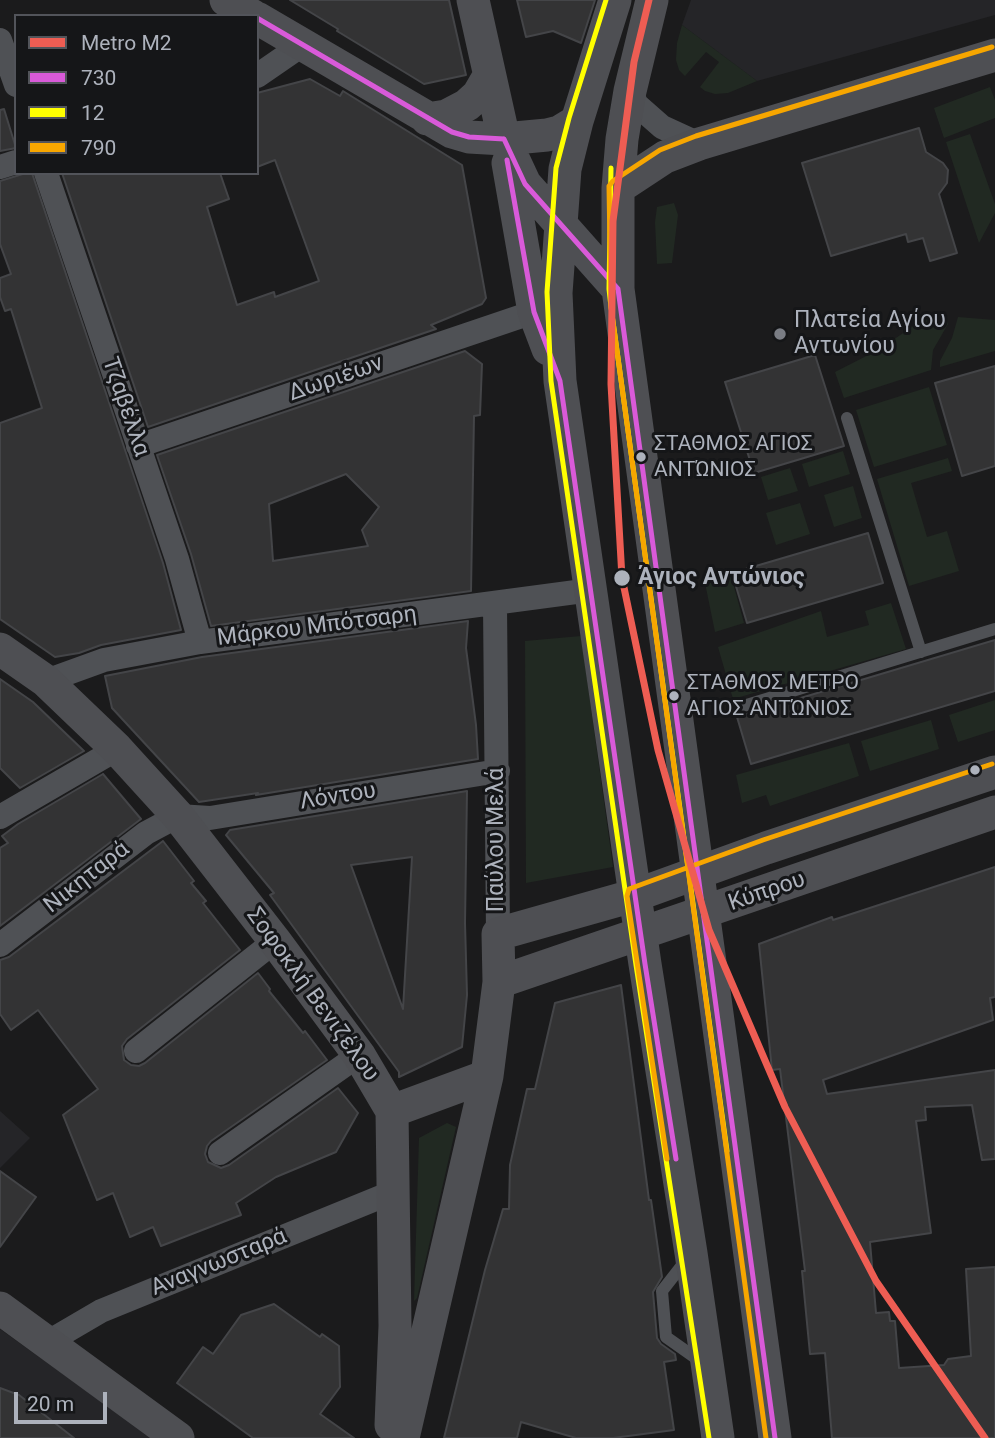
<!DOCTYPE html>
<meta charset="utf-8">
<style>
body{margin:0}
#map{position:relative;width:995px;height:1438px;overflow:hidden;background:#1b1b1c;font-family:Roboto,sans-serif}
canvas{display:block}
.legend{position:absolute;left:14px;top:14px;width:245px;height:161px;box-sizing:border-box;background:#151618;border:2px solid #52545a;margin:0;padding:9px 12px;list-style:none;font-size:21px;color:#adb2bc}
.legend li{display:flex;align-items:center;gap:14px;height:35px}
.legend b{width:35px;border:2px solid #52545a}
.scale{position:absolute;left:14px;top:1392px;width:93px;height:32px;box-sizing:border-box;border:4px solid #adb2bc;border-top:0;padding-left:9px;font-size:21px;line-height:24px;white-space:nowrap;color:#adb2bc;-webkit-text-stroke:5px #151618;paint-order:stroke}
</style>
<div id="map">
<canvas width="995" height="1438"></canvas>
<ul class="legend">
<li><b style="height:9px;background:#ee5d53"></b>Metro Μ2</li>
<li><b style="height:9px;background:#d95ad9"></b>730</li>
<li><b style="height:9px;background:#ff0"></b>12</li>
<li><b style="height:9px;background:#f7a600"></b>790</li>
</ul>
<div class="scale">20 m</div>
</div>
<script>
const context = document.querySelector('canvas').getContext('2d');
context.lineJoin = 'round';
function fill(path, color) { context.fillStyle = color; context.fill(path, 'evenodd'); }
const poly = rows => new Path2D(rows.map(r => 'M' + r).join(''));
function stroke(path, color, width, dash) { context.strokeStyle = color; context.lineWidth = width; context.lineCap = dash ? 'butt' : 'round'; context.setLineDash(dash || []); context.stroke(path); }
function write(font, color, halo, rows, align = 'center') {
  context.font = font + ' Roboto,sans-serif'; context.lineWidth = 6; context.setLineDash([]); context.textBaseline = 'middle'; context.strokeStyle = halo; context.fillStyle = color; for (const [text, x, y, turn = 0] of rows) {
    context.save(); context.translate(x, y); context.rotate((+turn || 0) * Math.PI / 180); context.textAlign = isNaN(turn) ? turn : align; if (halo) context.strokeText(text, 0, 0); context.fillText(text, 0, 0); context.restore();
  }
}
fill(poly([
 [691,0,995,0,995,15,757,81,682,25],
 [0,1111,30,1138,0,1168],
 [0,1329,152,1438,0,1438]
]), '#252528');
fill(poly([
 [682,25,757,81,728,93,715,94,705,91,700,87,719,62,706,52,685,76,679,70,676,60,677,43],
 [990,87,995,100,995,118,944,138,934,108],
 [970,134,995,204,995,213,979,243,946,142],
 [674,203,678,215,672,263,657,264,655,222,657,207],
 [947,315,948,324,933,350,931,370,844,398,835,372,880,349,922,320],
 [958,317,995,320,995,351,940,367,940,361,952,338],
 [929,387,947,445,874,467,856,410],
 [843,451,850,474,809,487,802,464],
 [948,458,952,471,911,483,927,537,947,531,959,571,909,586,877,479],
 [790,468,798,491,768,500,761,477],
 [853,486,862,518,834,527,824,495],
 [800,503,810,534,776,545,766,513],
 [731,576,744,623,715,632,705,583],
 [891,603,906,649,733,699,718,647,821,611,827,637,869,625,865,611],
 [581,636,613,867,526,883,525,641],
 [995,700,995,730,958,742,949,715],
 [931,720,939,749,870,771,861,741],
 [849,743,859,776,770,806,766,795,742,803,736,775],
 [447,1123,456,1127,417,1298,414,1301,419,1138]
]), '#212922');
const building = poly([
 [290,0,449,0,466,75,424,84,337,31,338,29,290,0],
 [517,0,595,0,581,43,553,31,526,37,517,0],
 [310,79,340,96,343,91,462,165,486,298,482,304,431,325,436,329,148,427,62,173,220,173,229,199,207,207,237,305,274,292,275,297,319,281,275,160,257,167,257,93,310,79],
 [4,109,16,148,0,151,0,110,4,109],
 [919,128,926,152,943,163,948,170,947,183,939,194,957,253,930,261,923,238,908,242,906,234,831,256,802,163,919,128],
 [26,173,32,173,163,563,181,630,101,645,79,653,55,657,0,619,0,423,42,408,11,309,5,311,0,297,0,278,11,274,0,244,0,181,26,173],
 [465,351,482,364,480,415,474,416,471,591,211,626,191,554,157,455,465,351],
 [346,474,379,507,362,530,368,546,273,561,269,504,346,474],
 [815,355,844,446,754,473,725,382,815,355],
 [995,366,995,466,962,476,935,383,995,366],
 [868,533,883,583,747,623,732,573,868,533],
 [468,621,466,648,476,725,478,759,256,795,258,793,199,802,112,708,105,676,202,657,468,621],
 [995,640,995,691,751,764,737,717,995,640],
 [0,679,33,702,84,751,20,788,0,768,0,679],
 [103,774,141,819,0,926,0,848,8,843,2,836,18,824,103,774],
 [467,791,465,923,467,995,462,1047,399,1077,399,1072,270,895,274,893,226,835,230,830,467,791],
 [412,857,403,1009,351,865,412,857],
 [163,841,194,881,191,883,206,901,203,903,240,950,127,1039,122,1046,124,1060,131,1065,139,1066,145,1063,258,973,270,989,269,991,303,1033,305,1031,327,1060,211,1141,207,1146,205,1154,208,1162,221,1168,229,1165,338,1088,358,1113,336,1152,276,1177,236,1203,241,1215,161,1246,153,1227,130,1237,113,1193,97,1200,63,1115,98,1089,38,1010,11,1030,0,1014,0,960,9,957,163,841],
 [995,867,995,997,990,998,993,1020,823,1080,827,1094,995,1070,995,1159,982,1160,972,1105,925,1107,926,1120,916,1121,931,1233,870,1242,876,1313,889,1312,890,1321,895,1321,899,1368,944,1365,948,1359,971,1356,966,1269,995,1267,995,1438,832,1438,825,1353,810,1354,802,1271,805,1271,780,1069,772,1070,759,944,832,917,833,920,995,867],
 [621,985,649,1200,651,1200,662,1277,653,1292,657,1338,661,1344,675,1354,676,1360,664,1362,674,1430,613,1438,576,1438,521,1422,517,1438,444,1438,485,1270,503,1209,509,1209,510,1165,527,1089,535,1089,555,1003,621,985],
 [0,1171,36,1197,0,1247,0,1171],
 [274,1304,320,1337,322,1334,339,1346,340,1387,320,1414,354,1438,253,1438,177,1383,203,1347,213,1354,241,1315,274,1304],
 [0,1388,19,1395,74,1438,0,1438,0,1388]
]);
fill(building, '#333334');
stroke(building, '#444548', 2);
stroke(poly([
 [847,418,921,652],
 [740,707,995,629],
 [687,1259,662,1291,666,1337,700,1361]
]), '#4f5155', 12);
stroke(poly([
 [0,40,16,85],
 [257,76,302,45],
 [630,91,637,105,662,127,699,144],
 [0,167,16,162],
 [46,173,177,559,200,642],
 [138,446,534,312],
 [495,605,498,934],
 [46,681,104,660,200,642,591,590],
 [0,817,117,749],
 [0,945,146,833,178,816,210,818,498,771],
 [136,1051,275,941],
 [220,1153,359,1055],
 [48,1342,101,1311,393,1192]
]), '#4f5155', 24);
stroke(poly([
 [226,0,253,16],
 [473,0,504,139,525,184,618,289],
 [615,0,577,121,565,169,556,293,560,381,645,964,691,1253,718,1438],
 [652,0,630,91,622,139,618,188,618,289,775,1438],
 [257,18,452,132,469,137,504,139,547,135,559,132,577,121],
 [427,119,446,116,467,105,478,95,489,76],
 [508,163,534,312,548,349],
 [618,188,665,157,699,144,995,55],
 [0,649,46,681,117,749,178,816,275,941,359,1055,392,1111,395,1326,391,1425],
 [499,982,995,812],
 [392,1111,487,1076],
 [0,1308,178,1438],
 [403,1438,487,1076,499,982,498,934,636,895,766,848,995,772]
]), '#4e4f53', 33);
stroke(poly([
 [257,18,452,132,469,137,504,139],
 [504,139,525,184,618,289,775,1438],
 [507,160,534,312,560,381,645,964,676,1159]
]), '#d95ad9', 5);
stroke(poly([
 [606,0,569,118,556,168,547,292,551,381,636,965,709,1438],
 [611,168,609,289,611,307,727,1151]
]), '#ff0', 5);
stroke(poly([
 [667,1159,627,896,629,889,763,840,992,764],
 [766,1438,611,307,609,186,613,181,660,150,696,136,992,47]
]), '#f7a600', 5);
stroke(poly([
 [649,0,634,62,613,221,611,384,622,578,658,750,709,930,785,1107,876,1281,985,1438]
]), '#ee5d53', 7);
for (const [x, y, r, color] of [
 [780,334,7,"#7a7d84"],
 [641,457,6,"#adb2bc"],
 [622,578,9,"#adb2bc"],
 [674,696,6,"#adb2bc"],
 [975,770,6,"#adb2bc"]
]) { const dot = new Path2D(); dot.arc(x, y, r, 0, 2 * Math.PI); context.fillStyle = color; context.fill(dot); stroke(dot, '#151618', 2.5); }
write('21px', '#adb2bc', '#151618', [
 ["ΣΤΑΘΜΟΣ ΑΓΙΟΣ",654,445],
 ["ΑΝΤΏΝΙΟΣ",654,471],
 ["ΣΤΑΘΜΟΣ ΜΕΤΡΟ",687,684],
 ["ΑΓΙΟΣ ΑΝΤΏΝΙΟΣ",687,710]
], 'left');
write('23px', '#adb2bc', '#151618', [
 ["Πλατεία Αγίου",794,321],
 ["Αντωνίου",794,347]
], 'left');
write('23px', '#adb2bc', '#151618', [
 ["Δωριέων",336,379,-19],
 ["Τζαβέλλα",125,407,71],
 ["Μάρκου Μπότσαρη",317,627,-7],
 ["Λόντου",338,797,-9],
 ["Παύλου Μελά",497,840,-90],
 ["Νικηταρά",87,878,-38],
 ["Κύπρου",767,892,-19],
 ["Σοφοκλή Βενιζέλου",312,995,54],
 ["Αναγνωσταρά",219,1263,-22]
]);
write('bold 23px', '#adb2bc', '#151618', [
 ["Άγιος Αντώνιος",638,578]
], 'left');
</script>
